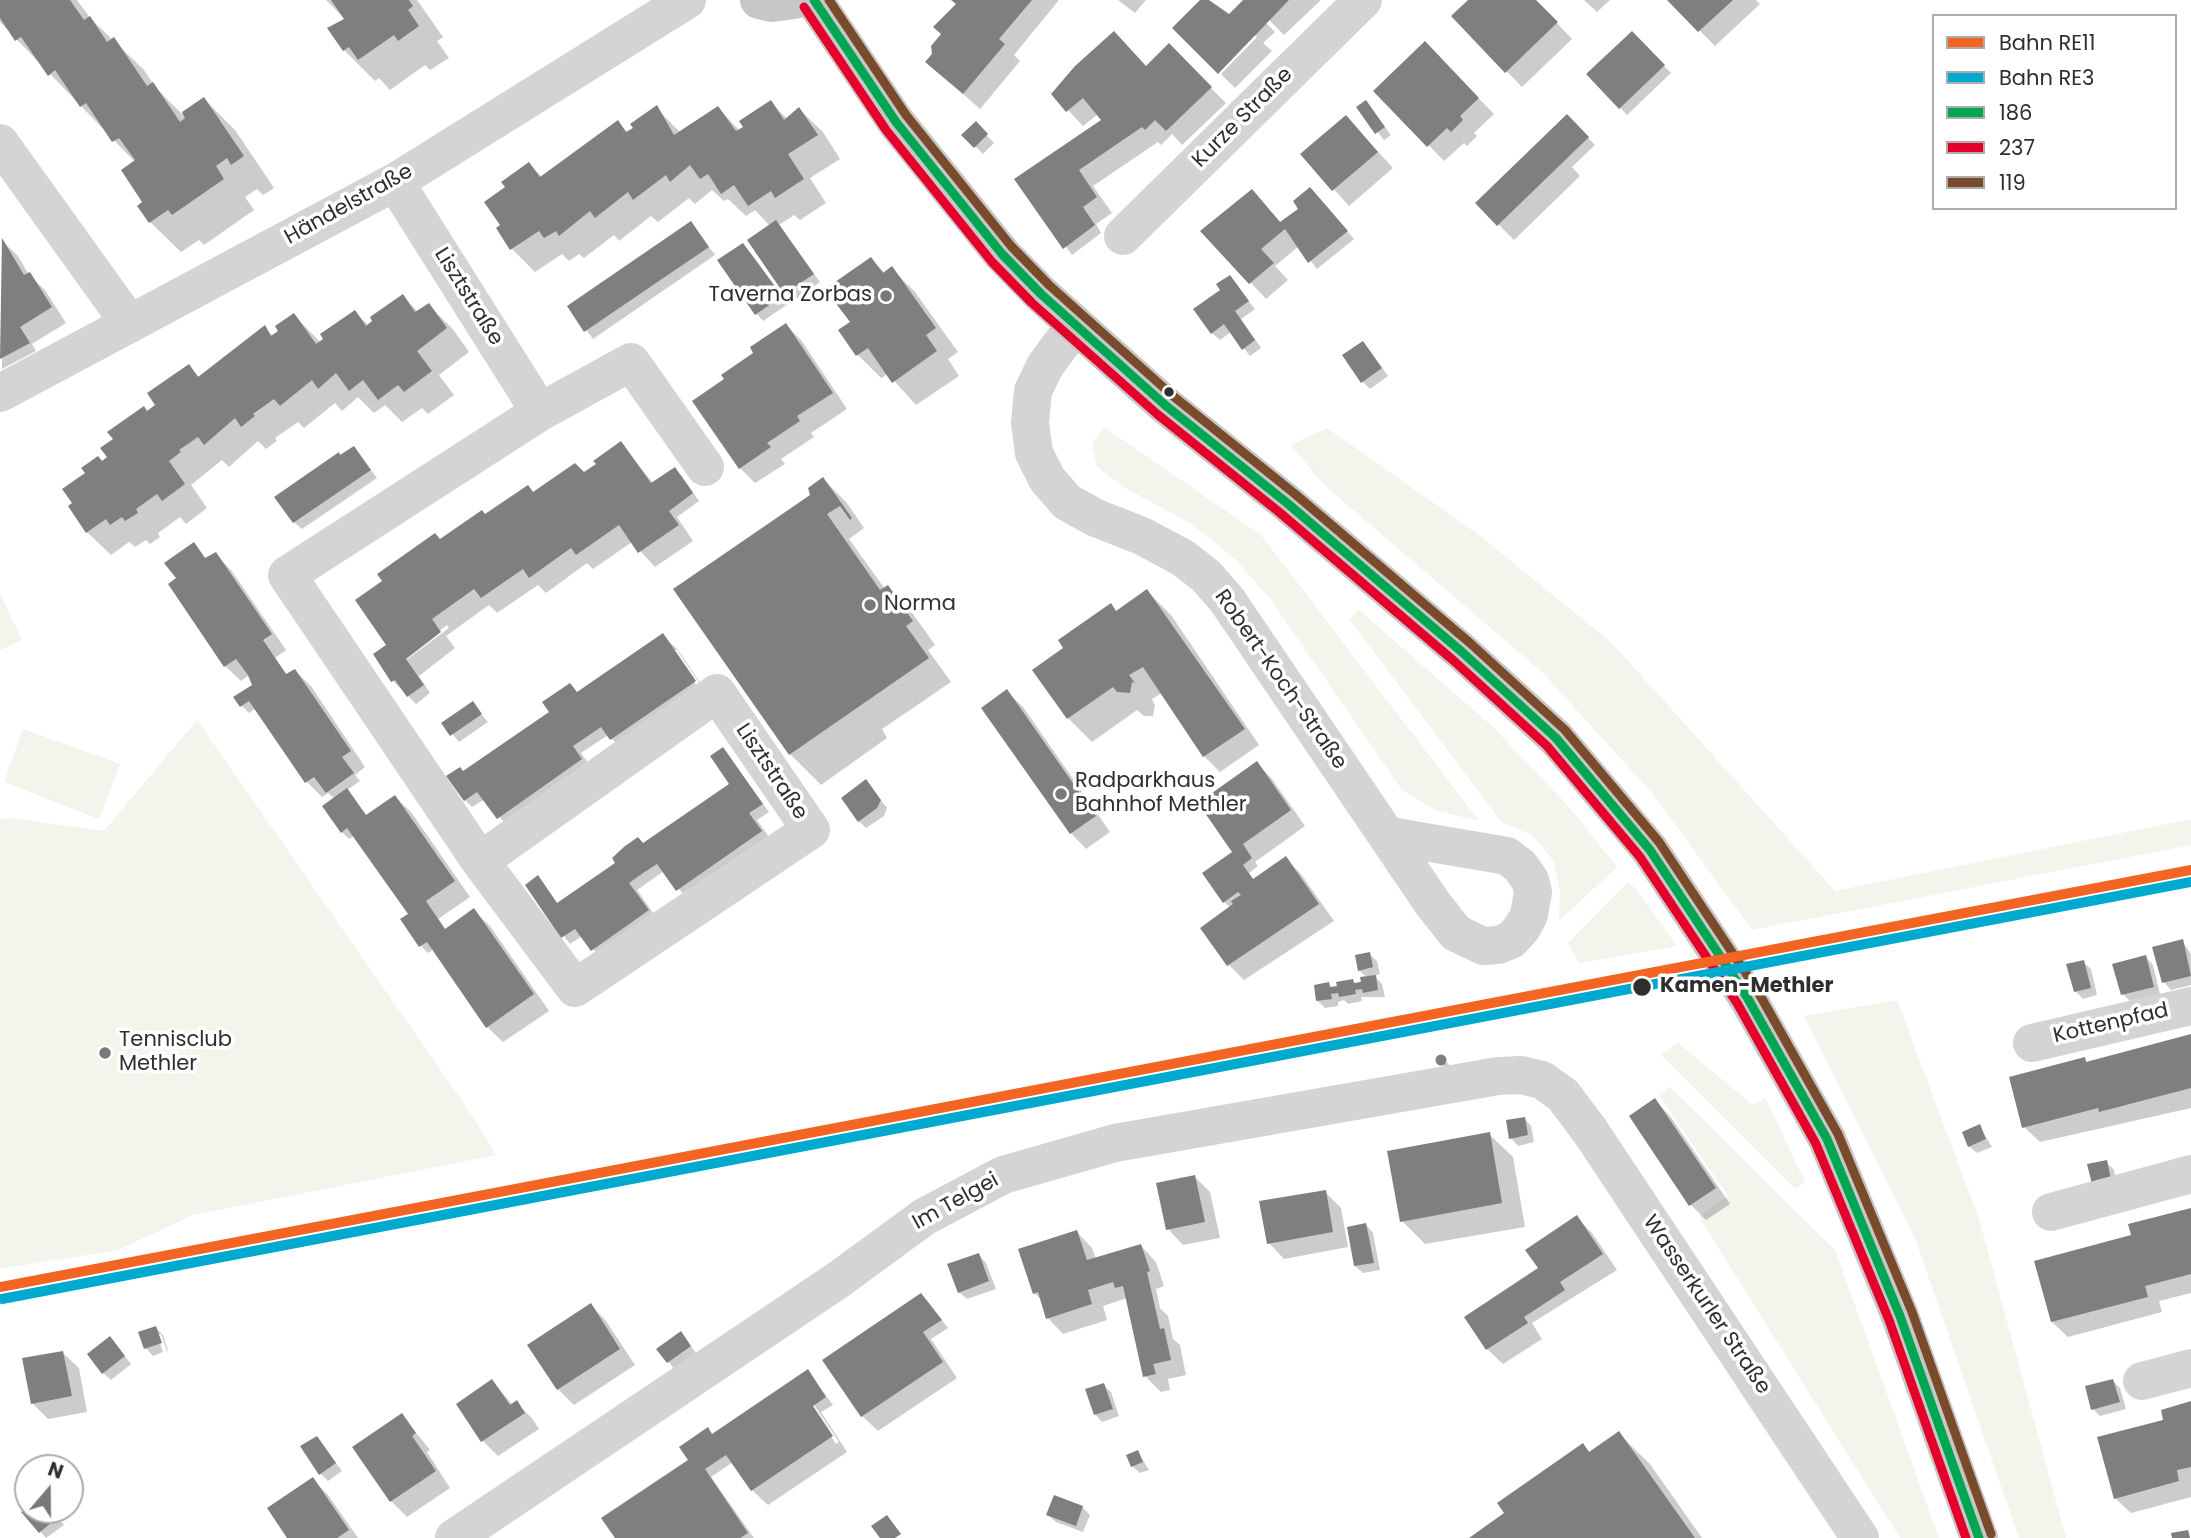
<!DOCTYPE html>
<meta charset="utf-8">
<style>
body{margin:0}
#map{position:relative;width:2191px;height:1538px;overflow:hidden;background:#fff;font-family:Poppins,sans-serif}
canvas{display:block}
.legend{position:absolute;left:1932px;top:14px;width:245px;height:196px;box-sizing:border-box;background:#fff;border:2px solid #acacac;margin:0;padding:9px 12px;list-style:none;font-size:21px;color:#2f2f2f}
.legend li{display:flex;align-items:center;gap:14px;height:35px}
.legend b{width:35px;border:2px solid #acacac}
.north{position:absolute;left:14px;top:1454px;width:70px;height:70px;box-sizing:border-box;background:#fff;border:2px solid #acacac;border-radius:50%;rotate:20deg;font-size:19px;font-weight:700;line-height:28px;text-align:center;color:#2f2f2f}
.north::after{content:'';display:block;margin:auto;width:24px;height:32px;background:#787878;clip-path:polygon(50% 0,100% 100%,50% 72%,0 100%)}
</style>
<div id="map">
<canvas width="2191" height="1538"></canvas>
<ul class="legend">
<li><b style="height:9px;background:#f26522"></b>Bahn RE11</li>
<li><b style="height:9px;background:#00a9ce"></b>Bahn RE3</li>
<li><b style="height:9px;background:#00a651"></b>186</li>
<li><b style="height:9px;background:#e4002b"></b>237</li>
<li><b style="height:9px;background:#7a4b2a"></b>119</li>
</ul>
<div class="north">N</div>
</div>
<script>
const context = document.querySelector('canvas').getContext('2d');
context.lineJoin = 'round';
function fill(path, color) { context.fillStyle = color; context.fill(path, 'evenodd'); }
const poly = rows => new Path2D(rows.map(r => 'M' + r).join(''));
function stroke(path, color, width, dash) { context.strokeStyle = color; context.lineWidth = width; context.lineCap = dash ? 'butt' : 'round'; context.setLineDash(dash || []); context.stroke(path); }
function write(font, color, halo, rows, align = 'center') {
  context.font = font + ' Poppins,sans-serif'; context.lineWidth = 7; context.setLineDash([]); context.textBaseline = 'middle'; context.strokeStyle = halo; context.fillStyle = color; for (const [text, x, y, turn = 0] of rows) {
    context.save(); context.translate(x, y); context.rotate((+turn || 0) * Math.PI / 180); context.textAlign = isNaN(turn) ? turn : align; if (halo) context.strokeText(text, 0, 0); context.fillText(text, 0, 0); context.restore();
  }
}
fill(poly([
 [1104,427,1261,535,1479,821,1437,811,1402,790,1271,600,1236,560,1190,523,1127,489,1097,467,1092,444],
 [1327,428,1479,535,1612,643,1835,891,2191,819,2191,845,1752,930,1652,793,1543,673,1324,485,1291,445],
 [0,593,22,640,0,650],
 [1359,610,1493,727,1569,807,1617,867,1559,921,1560,891,1553,860,1532,835,1502,823,1349,619],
 [197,720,469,1111,496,1155,193,1215,118,1250,0,1269,0,819,11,818,104,831],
 [23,729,120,764,99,819,4,782],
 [1628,882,1636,889,1677,946,1579,963,1568,943],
 [1897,1000,1979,1219,2066,1538,2019,1538,1916,1241,1804,1016],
 [1678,1043,1753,1105,1765,1097,1805,1182,1795,1189,1661,1055],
 [1670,1087,1835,1250,1939,1538,1900,1538,1699,1217,1728,1196,1659,1095]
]), '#f1f5ec');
fill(poly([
 [0,0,77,0,91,19,144,70,156,88,182,114,204,99,235,130,274,188,263,195,257,189,245,197,254,210,204,245,199,240,181,252,150,222,135,162,0,22],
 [326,0,417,0,443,37,437,41,449,58,430,70,425,65,390,90,379,78,375,81,344,50,330,29,346,20],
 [953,0,1059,0,1014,55,1020,61,980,109,927,62,958,5],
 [1118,0,1146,0,1135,13],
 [1202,0,1236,21,1245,1,1275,32,1263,43,1272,51,1235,88,1221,74,1257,37],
 [1249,0,1321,0,1284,35],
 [1470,0,1535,0,1572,39,1522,87,1453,16],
 [1584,0,1610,0,1597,12],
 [1669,0,1756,0,1760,4,1715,46],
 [1632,33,1671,73,1627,115,1589,74],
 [1425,44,1494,114,1474,133,1477,136,1467,146,1464,143,1444,161,1376,91],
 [1169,46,1226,103,1182,145,1172,134,1161,145,1158,142,1093,186,1112,213,1096,224,1101,233,1072,255,1017,180,1104,120,1098,114,1083,126,1053,94,1146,68],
 [771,102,787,119,799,109,823,132,840,159,810,178,826,203,800,220,794,215,779,225,820,282,793,301,749,240,770,226,755,210,746,216,728,199,724,201,712,190,695,204,689,198,658,222,651,216,619,241,614,235,584,258,579,254,569,261,562,254,535,272,512,249,503,226,508,187,529,164,542,177,618,122,628,133,656,108,681,133,718,108,740,131],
 [1366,102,1391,135,1384,140,1358,108],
 [1567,116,1595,145,1572,167,1580,176,1514,240,1477,203],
 [1346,117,1393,168,1349,206,1302,154],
 [976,124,994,143,983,154,964,135],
 [1317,196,1354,239,1317,269,1299,246,1275,266,1288,280,1266,299,1203,231,1267,207,1281,223],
 [691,223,715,255,593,339,569,306],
 [2,241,18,256,29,275,45,290,66,323,32,344,36,351,2,369],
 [750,252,788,304,763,321,756,313],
 [871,259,885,273,892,269,915,292,958,352,948,359,959,376,916,405,888,374,881,378,858,355,841,330,852,323],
 [1229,277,1255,309,1241,319,1261,348,1250,356,1231,332,1220,340,1212,333],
 [403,296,418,312,428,305,452,328,469,352,439,375,454,395,428,414,422,408,402,422,385,405,374,413,358,397,342,411,335,403,304,428,298,422,275,438,277,441,266,449,258,441,229,467,222,460,191,485,207,508,186,524,180,517,158,533,160,537,150,544,146,540,135,547,129,542,111,555,87,532,102,463,158,405,189,366,200,378,265,328,273,336,294,315,321,343,355,312,369,326],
 [786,325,801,340,847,409,811,433,814,437,781,459,785,464,755,483,740,468,726,380],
 [1370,351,1388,376,1370,389,1363,382],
 [621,444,653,483,674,469,682,476,699,501,677,517,693,541,655,567,632,542,593,569,587,563,546,593,538,585,497,613,489,605,446,636,455,648,419,676,430,693,416,704,393,681,386,647,440,541,534,494,584,474],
 [447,625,449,628,402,663,400,661],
 [354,448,377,478,302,529,294,522,341,457],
 [823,479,847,503,864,528,849,539,885,589,888,587,911,611,935,645,928,650,951,682,882,729,887,738,821,785,790,754,675,590,812,496],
 [194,544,207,560,215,554,231,570,286,650,275,658,288,676,295,671,311,686,365,767,355,775,360,781,347,790,367,816,395,797,411,812,470,897,438,919,446,930,474,911,490,926,549,1011,503,1042,487,1027,434,949,428,953,421,946,410,914,355,835,349,839,342,832,335,799,328,793,322,797,306,781,256,708,249,713,241,705,254,685,248,676,241,681,225,666,178,579],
 [1147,591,1171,615,1259,745,1220,772,1204,756,1162,693,1152,699,1155,705,1153,716,1144,716,1137,710,1092,742,1068,718,1035,671,1066,649,1111,606,1117,612],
 [662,635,678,650,710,697,627,755,608,735,581,753,597,775,513,833,485,799,472,807,465,800,578,693],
 [673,650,677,650,702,687,699,689],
 [1007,692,1023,707,1110,832,1086,849,1071,833],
 [472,703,488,722,459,742,443,723],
 [723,749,769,812,757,820,776,847,693,906,664,871,637,890,663,927,607,965,582,936,570,944,527,885,538,878,558,904,643,845,734,791],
 [1257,763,1272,779,1305,826,1255,862,1258,866,1249,873,1254,880,1285,858,1301,874,1334,921,1244,980,1229,965,1231,908,1224,902],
 [866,782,887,808,884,816,866,828,859,821],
 [2182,941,2191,954,2191,985,2171,990,2164,982],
 [1369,954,1377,961,1380,974,1374,976,1382,984,1385,997,1361,997,1362,1001,1348,1004,1344,1000,1338,1002,1338,1006,1325,1008,1318,1001,1328,984,1332,988,1352,981,1356,984,1367,978,1359,970],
 [2146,957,2153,965,2160,994,2130,1001,2123,994],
 [2083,962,2091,969,2097,995,2083,999,2075,991],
 [2191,1036,2191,1108,2040,1142,2024,1127,2084,1059,2088,1063],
 [1442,1057,1453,1069,1449,1072,1438,1060],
 [1655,1100,1670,1116,1730,1204,1706,1220,1691,1205],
 [1524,1118,1531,1126,1534,1142,1518,1146,1511,1138],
 [1979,1126,1992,1147,1977,1153,1969,1146],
 [1489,1134,1513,1157,1525,1227,1425,1244,1402,1221],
 [2106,1162,2114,1170,2117,1187,2101,1191],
 [1195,1177,1210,1192,1220,1238,1183,1245,1168,1229],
 [1325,1192,1341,1208,1348,1247,1284,1259,1269,1243],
 [2191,1210,2191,1293,2159,1301,2162,1312,2068,1337,2052,1322,2134,1237],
 [1577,1218,1592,1233,1617,1270,1532,1323,1542,1339,1503,1364,1487,1349],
 [1366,1225,1373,1233,1380,1270,1363,1273,1355,1266],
 [1077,1232,1092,1248,1096,1259,1141,1246,1156,1262,1164,1286,1156,1289,1160,1308,1168,1316,1173,1339,1180,1345,1186,1375,1168,1379,1170,1390,1161,1392,1145,1376,1127,1298,1103,1306,1107,1320,1063,1334,1048,1318,1043,1301,1034,1293],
 [979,1255,986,1263,996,1289,967,1299,959,1292],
 [928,1302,948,1328,931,1339,957,1378,878,1431,862,1416],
 [591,1305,606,1321,635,1365,574,1405,558,1389,530,1346],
 [156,1328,163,1335,168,1350,153,1356,146,1348],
 [157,1334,161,1334,167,1351,163,1352],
 [680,1333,697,1354,675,1370,659,1349],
 [117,1346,131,1364,111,1380,103,1373],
 [63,1353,79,1368,87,1412,48,1419,32,1403],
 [808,1371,833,1405,821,1412,847,1452,768,1505,752,1490,733,1462,711,1477,754,1538,617,1538,688,1462],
 [804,1396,808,1396,839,1442,836,1444],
 [492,1381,513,1405,516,1403,532,1418,539,1429,498,1456,483,1441],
 [2113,1381,2120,1388,2126,1409,2100,1416,2093,1409],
 [1103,1385,1111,1392,1119,1416,1102,1422,1095,1414],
 [2191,1403,2191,1497,2131,1513,2115,1498,2165,1421],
 [402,1415,430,1450,427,1452,450,1488,407,1517,391,1501],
 [1619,1434,1650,1464,1702,1538,1472,1538,1506,1513,1582,1445,1591,1453],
 [317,1438,342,1471,328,1481,321,1474],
 [1138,1452,1149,1470,1140,1473,1132,1466],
 [312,1479,328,1495,358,1538,289,1538],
 [1082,1507,1090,1515,1083,1532,1056,1522,1048,1515],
 [28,1510,52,1510,64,1525,46,1538,24,1513]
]), '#0003');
fill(poly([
 [0,0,70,0,84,20,90,16,107,42,114,37,147,86,153,82,180,122,185,118,182,112,204,97,244,156,231,165,227,158,216,166,224,179,172,215,168,210,149,223,137,206,142,202,121,170,135,160,119,138,112,142,86,103,80,107,55,70,48,76,21,37,15,41,0,18],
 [331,0,409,0,413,6,408,10,419,26,398,41,394,35,358,60,349,47,343,51,327,28,344,19],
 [951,0,1032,0,999,39,1005,44,963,94,925,62,932,54,931,46,941,34,933,27,956,4],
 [1200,0,1209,0,1229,14,1243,0,1289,0,1218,74,1172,28],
 [1468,0,1536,0,1558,22,1505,73,1451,16],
 [1667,0,1733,0,1698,32],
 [1114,31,1146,66,1169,43,1212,87,1166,131,1155,120,1145,130,1142,127,1079,170,1097,197,1083,207,1095,225,1063,249,1014,179,1101,120,1083,98,1066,112,1051,94,1075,66],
 [1632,31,1665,65,1619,109,1586,74],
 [1425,41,1479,98,1460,116,1463,120,1451,132,1447,128,1427,147,1373,91],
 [771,100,784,120,799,107,818,135,788,154,804,179,775,198,771,191,748,206,734,185,721,194,708,174,700,179,690,165,670,182,666,175,633,200,628,192,595,218,590,211,559,236,556,231,544,238,539,231,510,250,496,228,500,225,484,202,505,187,501,182,529,162,540,177,618,120,626,132,633,128,630,124,657,105,674,135,718,106,736,131,743,127,739,121],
 [1366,100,1385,127,1375,134,1356,107],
 [1567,114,1589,137,1497,226,1475,203],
 [1346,115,1378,152,1332,191,1300,154],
 [976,121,988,134,974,148,961,135],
 [1310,187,1348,231,1308,263,1285,229,1261,249,1274,263,1249,284,1200,231,1252,189,1280,222,1298,209,1293,201],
 [776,220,814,274,784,294,747,240],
 [691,221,709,247,584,332,567,306],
 [2,238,24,275,30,272,52,307,20,327,30,343,0,359],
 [743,243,782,296,755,315,717,260],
 [871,257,883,273,892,266,936,328,926,335,937,351,892,383,868,348,856,356,838,330,850,322,825,289],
 [1230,275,1249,301,1235,311,1255,340,1242,350,1224,324,1211,334,1193,309,1220,290,1216,284],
 [403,294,415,312,429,303,447,328,417,351,432,371,404,392,398,385,378,400,363,380,349,391,336,373,318,389,312,380,280,406,274,399,253,414,255,416,241,427,235,418,204,445,198,437,179,450,181,452,169,461,185,484,162,501,157,494,136,509,138,513,125,521,122,517,110,525,106,519,86,533,68,506,72,503,62,489,85,473,81,468,98,456,102,461,107,457,100,448,113,439,107,432,144,406,147,411,155,405,147,393,189,364,198,377,265,325,271,336,278,331,275,326,294,313,316,344,323,339,320,334,355,310,366,326,372,321,370,317],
 [786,323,833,393,797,416,800,421,767,443,771,447,739,469,692,401,724,379,721,375,753,353,750,347],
 [1363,341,1382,368,1361,383,1342,355],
 [621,441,651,483,675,467,693,493,669,511,679,525,638,553,619,525,576,555,571,548,529,578,523,569,481,598,474,589,432,619,441,632,406,659,424,685,407,697,395,680,391,682,373,654,386,645,355,600,382,581,377,574,435,533,440,539,482,510,485,514,528,485,533,492,575,463,584,472,596,464,593,461],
 [354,446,371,470,293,523,274,497,339,452,340,455],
 [823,477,852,518,850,520,840,506,827,514,880,590,888,585,913,621,906,626,929,658,789,755,673,589,810,495,808,488],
 [194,542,205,558,216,552,272,634,263,640,286,674,295,669,351,751,342,757,354,773,326,793,314,777,305,783,249,701,240,707,233,697,252,685,248,675,236,659,224,667,168,584,176,578,164,563],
 [1147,589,1245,729,1203,757,1143,667,1129,675,1135,683,1132,682,1130,693,1117,692,1113,687,1067,719,1032,670,1063,648,1058,640,1111,603,1116,611],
 [663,633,696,681,610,740,601,727,573,746,582,759,497,819,477,792,464,801,446,776,460,767,463,771,549,712,542,702,570,683,577,692],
 [1007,689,1096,816,1070,834,981,708],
 [473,701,482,714,450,736,441,723],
 [723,747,763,804,749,813,762,831,676,891,657,864,643,873,629,883,649,910,591,951,575,929,561,938,525,885,538,875,557,903,615,863,612,858,625,846,638,837,643,843,729,784,710,756],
 [1257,761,1291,810,1243,844,1252,858,1243,865,1253,879,1286,856,1319,904,1227,966,1200,928,1233,904,1231,901,1241,895,1238,892,1223,903,1202,873,1232,852,1198,803],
 [866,779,881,800,877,808,858,822,841,798],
 [347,788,366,815,395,795,455,881,426,901,445,929,474,908,534,994,486,1028,427,942,419,947,400,919,408,914,347,828,341,833,322,806],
 [2183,939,2191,976,2162,983,2152,947],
 [1370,952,1373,967,1358,971,1355,955],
 [2146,955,2154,987,2121,995,2112,964],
 [2084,960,2091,988,2074,992,2066,964],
 [1376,975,1378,990,1363,993,1362,989,1355,990,1356,994,1339,997,1338,993,1331,994,1332,999,1316,1001,1314,985,1329,982,1330,987,1337,986,1336,982,1353,979,1354,983,1361,982,1360,977],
 [2191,1034,2191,1088,2099,1112,2098,1108,2022,1128,2009,1077,2085,1057,2086,1062],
 '1435.5 1060a5.5 5.5 0 1 1 11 0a5.5 5.5 0 1 1-11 0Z',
 [1655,1098,1716,1188,1689,1206,1629,1116],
 [1525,1117,1528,1135,1509,1139,1506,1120],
 [1980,1124,1986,1139,1968,1147,1962,1132],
 [1490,1132,1502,1203,1400,1222,1387,1151],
 [2107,1160,2111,1180,2092,1184,2087,1164],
 [1195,1175,1205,1222,1166,1230,1156,1183],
 [1326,1190,1333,1232,1267,1244,1259,1201],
 [2191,1208,2191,1274,2145,1286,2148,1297,2051,1322,2034,1261,2131,1235,2128,1224],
 [1577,1215,1603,1254,1560,1282,1565,1290,1524,1317,1528,1323,1486,1350,1464,1317,1538,1268,1525,1250],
 [1366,1223,1374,1263,1354,1266,1347,1227],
 [1077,1230,1087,1260,1141,1244,1150,1271,1147,1272,1160,1329,1164,1328,1171,1360,1153,1364,1156,1374,1143,1377,1123,1286,1115,1288,1113,1282,1088,1290,1092,1304,1046,1319,1038,1292,1033,1294,1018,1249],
 [979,1253,989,1281,958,1293,947,1264],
 [921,1293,942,1320,923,1332,943,1362,861,1417,822,1360],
 [591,1303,620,1349,557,1390,527,1345],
 [156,1326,162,1343,144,1349,138,1332],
 [681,1331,691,1346,667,1363,656,1349],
 [110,1336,125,1356,102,1374,87,1354],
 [63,1351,72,1396,31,1404,22,1358],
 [808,1369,826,1397,813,1406,833,1436,751,1491,726,1455,705,1469,748,1533,740,1538,615,1538,601,1518,688,1460,679,1447,708,1427,712,1434],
 [492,1379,510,1405,517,1400,525,1413,481,1442,456,1404],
 [2113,1379,2120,1402,2091,1410,2085,1386],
 [1104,1383,1113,1409,1094,1415,1085,1389],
 [2191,1401,2191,1467,2177,1470,2179,1481,2114,1499,2097,1437,2163,1420,2161,1410],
 [402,1413,416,1433,412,1436,436,1471,390,1502,352,1447],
 [1619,1431,1695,1538,1469,1538,1504,1513,1497,1503,1583,1443,1589,1452],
 [317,1436,336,1463,319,1475,300,1446],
 [1138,1450,1143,1462,1131,1467,1126,1455],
 [313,1477,349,1530,337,1538,287,1538,267,1508],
 [1054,1495,1083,1506,1076,1526,1046,1515],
 [28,1507,28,1510,53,1510,58,1517,39,1533,21,1512],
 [887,1515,901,1534,895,1538,880,1538,871,1526],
 [2188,1530,2190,1538,2172,1538,2171,1533]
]), '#7f7f7f');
stroke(poly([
 [0,143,130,324],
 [395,182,540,412,287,575,480,861,575,988,811,830,717,693,480,861],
 [1123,236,1363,0],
 [1075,325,1045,366,1033,391,1030,423,1034,453,1047,479,1067,502,1096,518,1142,536,1183,558,1206,576,1227,600,1433,904,1456,933,1483,946,1498,945,1511,940,1522,928,1529,915,1533,892,1530,880,1520,866,1507,856,1390,836],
 [0,393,395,182,687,0],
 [540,412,631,362,705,467],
 [2032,1043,2191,1006],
 [2051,1212,2191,1174],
 [2142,1381,2191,1368],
 [454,1538,838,1280,924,1217,1003,1175,1115,1143,1498,1076,1521,1075,1542,1080,1563,1095,1590,1131,1860,1538]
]), '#d4d4d4', 38);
stroke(poly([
 [759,0,772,3,794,0],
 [814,0,896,122,1002,254,1041,294,1165,405,1287,503,1462,652,1556,738,1650,850,1747,997,1827,1139,1900,1316,1979,1538]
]), '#c7c7c7', 38);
stroke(poly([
 [814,0,896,122,1002,254,1041,294,1165,405,1287,503,1462,652,1556,738,1650,850,1747,997,1827,1139,1900,1316,1979,1538]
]), '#00a651', 9);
stroke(poly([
 [804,7,886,130,992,262,1032,303,1157,414,1279,512,1454,661,1547,746,1640,857,1737,1003,1816,1144,1889,1320,1966,1538]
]), '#e4002b', 9);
stroke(poly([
 [829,0,906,115,1011,246,1049,285,1173,396,1295,494,1470,643,1565,730,1659,842,1757,990,1838,1134,1912,1312,1991,1534]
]), '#7a4b2a', 9);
stroke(poly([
 [0,1287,2191,870]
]), '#f26522', 10);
stroke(poly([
 [2,1299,2191,882]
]), '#00a9ce', 10);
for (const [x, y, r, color] of [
 [886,296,7,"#787878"],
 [1169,392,6,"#2f2f2f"],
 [870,605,7,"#787878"],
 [1061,794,7,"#787878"],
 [1642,987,10,"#2f2f2f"],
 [105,1053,7,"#787878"]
]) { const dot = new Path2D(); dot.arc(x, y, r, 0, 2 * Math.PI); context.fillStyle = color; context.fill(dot); stroke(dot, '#fff', 2.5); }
write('21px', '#2f2f2f', '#fff', [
 ["Kurze Straße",1243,118,-45],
 ["Händelstraße",349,205,-29],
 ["Lisztstraße",468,297,58],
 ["Robert-Koch-Straße",1280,680,55],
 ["Lisztstraße",771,772,56],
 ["Kottenpfad",2111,1024,-13],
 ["Im Telgei",956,1202,-29],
 ["Wasserkurler Straße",1706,1305,56]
]);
write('21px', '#2f2f2f', '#fff', [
 ["Taverna Zorbas",872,296,"right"],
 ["Norma",884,605],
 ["Radparkhaus",1075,782],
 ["Bahnhof Methler",1075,806],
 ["Tennisclub",119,1041],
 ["Methler",119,1065]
], 'left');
write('bold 21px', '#2f2f2f', '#fff', [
 ["Kamen-Methler",1660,987]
], 'left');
</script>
